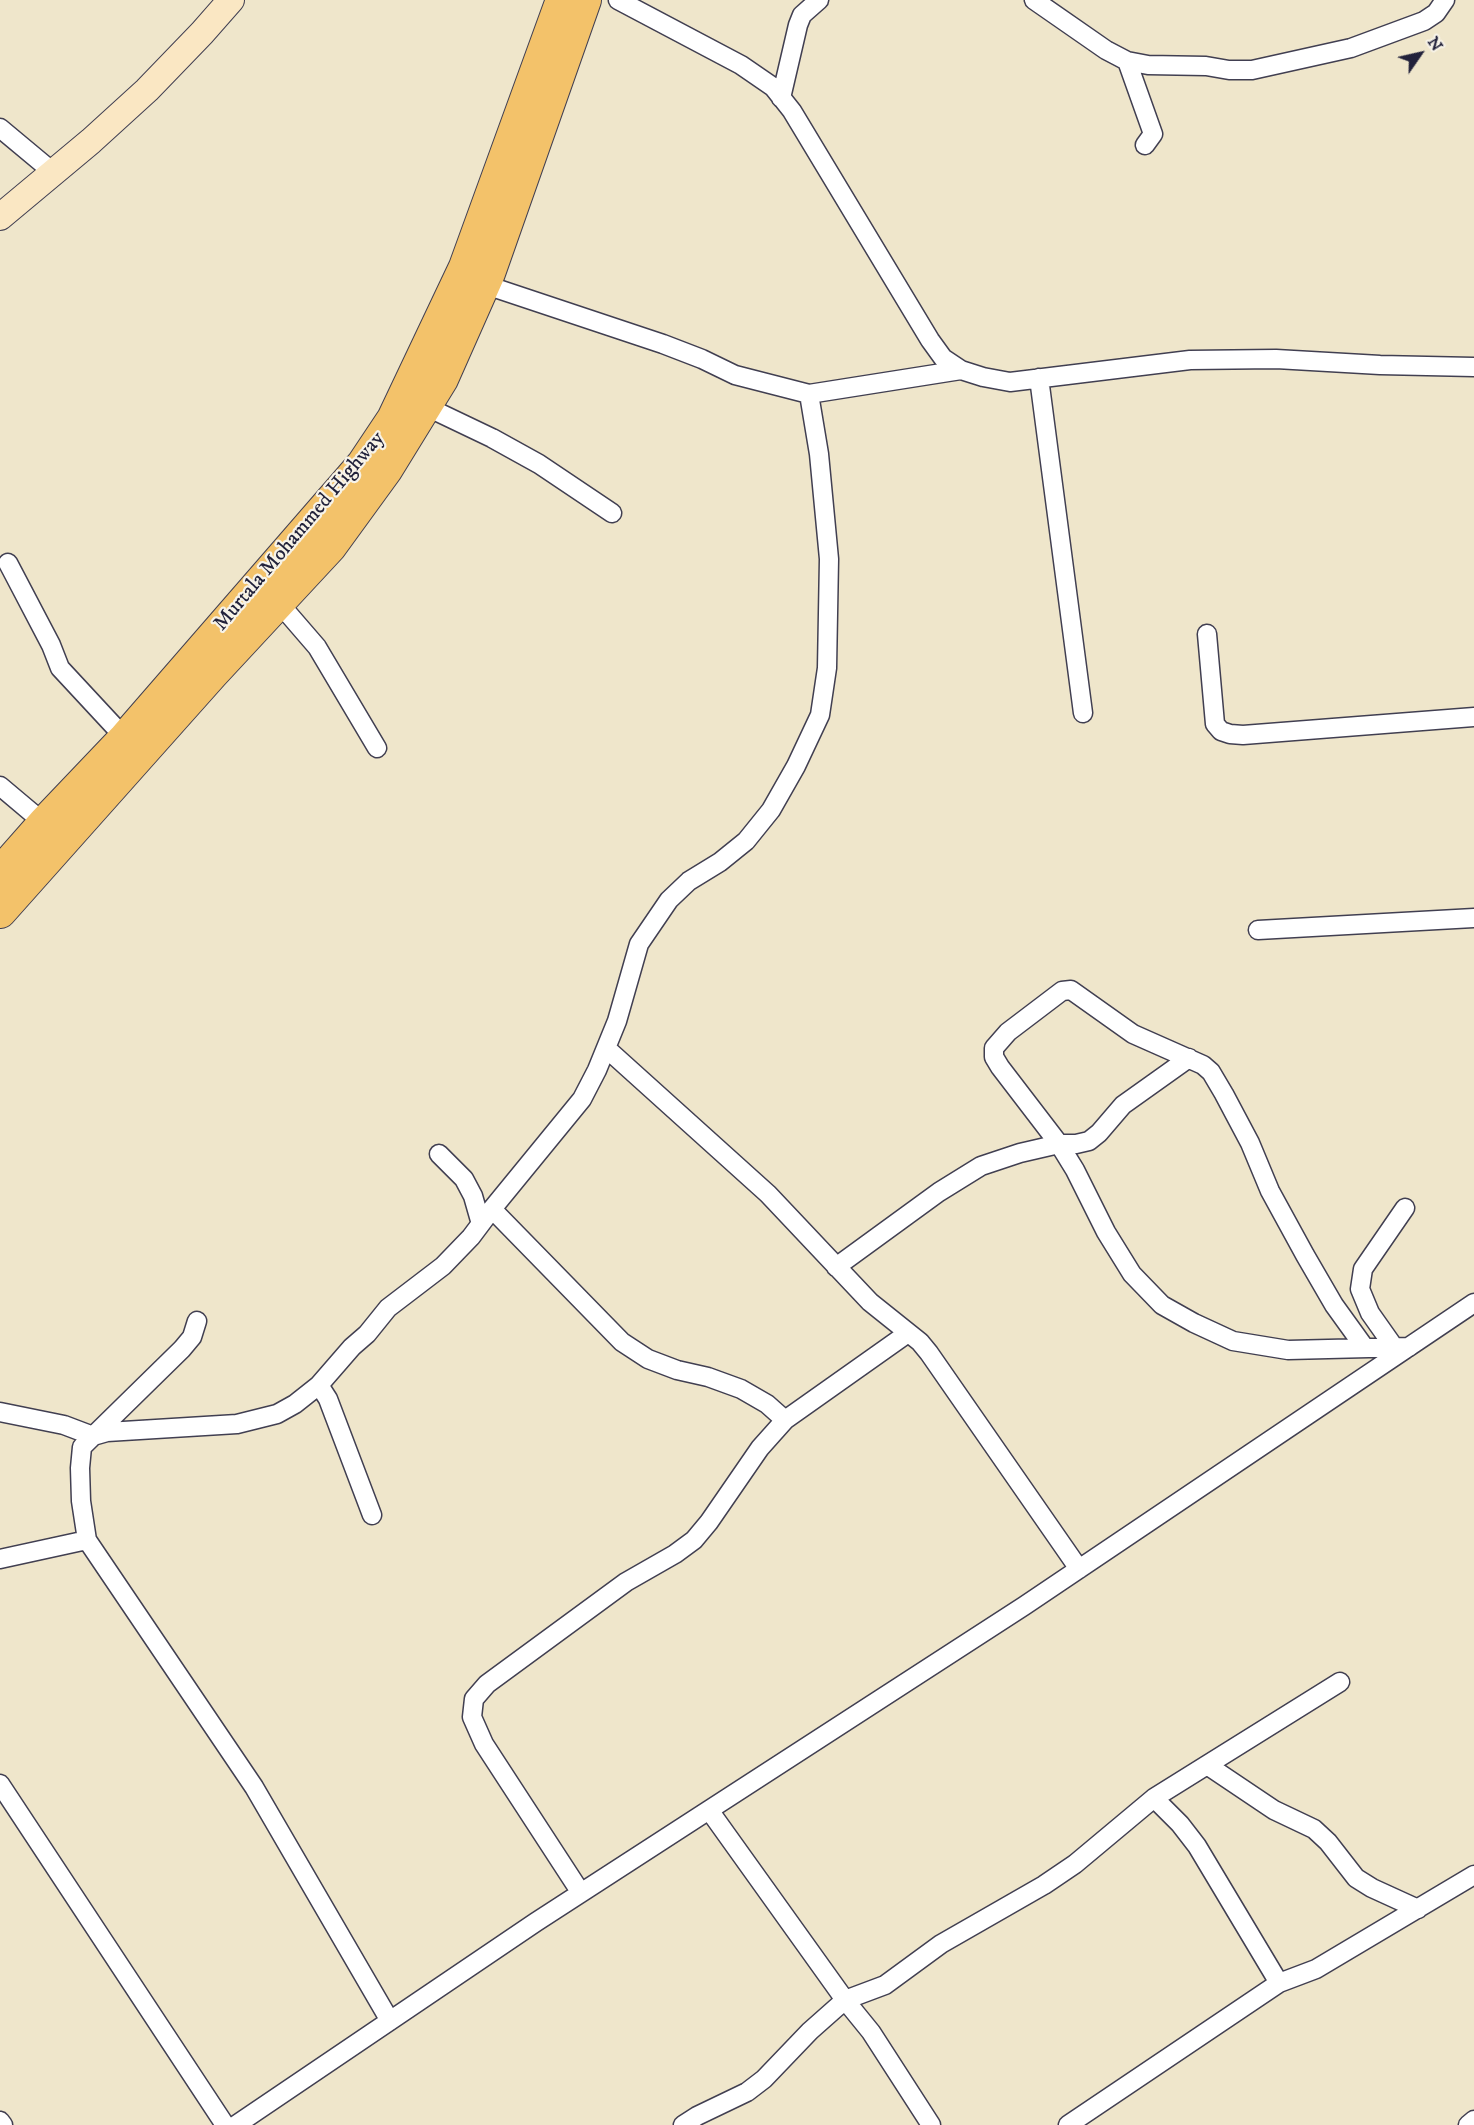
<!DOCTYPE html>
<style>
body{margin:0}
#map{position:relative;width:1474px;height:2125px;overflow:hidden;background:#efe6cb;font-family:"IM FELL DW Pica",serif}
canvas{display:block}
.north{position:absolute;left:1390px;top:24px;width:60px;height:60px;-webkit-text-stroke:4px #f7f3e8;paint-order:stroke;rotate:56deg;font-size:16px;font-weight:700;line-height:24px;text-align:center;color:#22223b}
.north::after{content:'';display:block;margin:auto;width:21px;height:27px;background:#22223b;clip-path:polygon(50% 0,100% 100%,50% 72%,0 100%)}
</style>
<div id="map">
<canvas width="1474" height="2125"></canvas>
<div class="north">N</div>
</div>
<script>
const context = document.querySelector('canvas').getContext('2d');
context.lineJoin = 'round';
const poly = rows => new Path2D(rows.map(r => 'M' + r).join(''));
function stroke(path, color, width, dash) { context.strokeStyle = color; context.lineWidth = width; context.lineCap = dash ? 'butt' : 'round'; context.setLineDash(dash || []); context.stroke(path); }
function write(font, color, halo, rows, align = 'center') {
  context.font = font + ' "IM FELL DW Pica",serif'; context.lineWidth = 4.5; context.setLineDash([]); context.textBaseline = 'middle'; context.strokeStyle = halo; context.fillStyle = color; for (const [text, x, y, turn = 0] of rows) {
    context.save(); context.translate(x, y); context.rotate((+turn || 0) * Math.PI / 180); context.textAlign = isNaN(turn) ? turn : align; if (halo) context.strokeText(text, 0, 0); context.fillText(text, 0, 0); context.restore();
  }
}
const street = poly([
 [618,0,741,65,773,87,792,111,930,340,943,358,961,370,983,377,1010,382,1190,360,1276,359,1380,365,1474,367],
 [1034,0,1106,50,1127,61,1148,65,1206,66,1229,70,1252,70,1351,48,1424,21,1436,13,1445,0],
 [1127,61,1153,134,1145,145],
 [781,98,798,25,802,15,819,0],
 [0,128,54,173],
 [483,284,663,344,702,359,735,375,809,394,961,370],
 [1039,378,1083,713],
 [425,406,492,438,539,464,612,513],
 [8,563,51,645,60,668,125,738],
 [279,603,317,647,377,748],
 [1207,634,1215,724,1221,731,1230,734,1243,735,1474,717],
 [0,786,44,823],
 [1258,930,1474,918],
 [606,1048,768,1194,870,1302,920,1342,929,1353,1079,1569],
 [439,1154,464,1179,473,1196,481,1224],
 [492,1209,622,1342,648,1359,677,1370,708,1377,741,1389,767,1404,785,1420],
 [836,1267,939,1192,981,1166,1020,1153,1059,1144,1076,1144,1089,1141,1099,1133,1123,1105,1189,1058],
 [197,1321,192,1337,182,1349,82,1447,80,1468,81,1501,87,1540,254,1787,390,2021],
 [1394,1347,1370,1313,1360,1289,1363,1269,1405,1208],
 [1365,1348,1334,1305,1305,1255,1270,1191,1250,1143,1224,1094,1211,1072,1203,1065,1133,1034,1071,990,1062,991,1008,1032,994,1048,994,1057,1000,1067,1059,1144,1075,1170,1106,1232,1132,1274,1162,1305,1194,1323,1233,1341,1288,1350,1409,1347],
 [319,1385,352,1347,367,1334,388,1308,443,1266,471,1237,492,1209,582,1099,597,1070,617,1021,639,944,669,900,689,881,720,862,746,841,771,810,796,766,820,715,827,668,829,559,819,454,809,394],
 [0,1412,64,1425,93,1436,107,1432,237,1424,277,1414,295,1404,319,1385,328,1399,372,1515],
 [0,1559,87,1540],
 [1207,1765,1274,1810,1314,1829,1328,1842,1356,1878,1372,1888,1418,1909],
 [0,1784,225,2125],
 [1154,1798,1180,1824,1197,1846,1279,1983],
 [709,1810,845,2000,871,2032,931,2125],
 [581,1893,484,1744,472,1717,474,1699,487,1684,626,1582,675,1554,694,1540,709,1522,760,1448,785,1420,908,1333],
 [0,2121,3,2125],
 [236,2125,536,1922,1024,1606,1474,1303],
 [683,2125,697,2116,747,2092,764,2079,810,2031,845,2000,885,1985,941,1944,1044,1885,1075,1864,1154,1798,1340,1682],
 [1068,2125,1279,1983,1316,1969,1474,1875],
 [1468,2125,1474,2120]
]);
const secondary = poly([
 [0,217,91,141,147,90,202,33,231,0]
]);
const highway = poly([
 [0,873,44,823,125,738,363,464,393,419,465,267,562,0],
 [0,912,212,674,330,547,386,470,442,379,489,273,585,0]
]);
stroke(street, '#413f51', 21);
stroke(secondary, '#413f51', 28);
stroke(highway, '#413f51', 34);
stroke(street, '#fff', 18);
stroke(secondary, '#fae7c3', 26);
stroke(highway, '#f3c26a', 32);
write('21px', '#22223b', '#f7f3e8', [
 ["Murtala Mohammed Highway",300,532,-50]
]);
</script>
